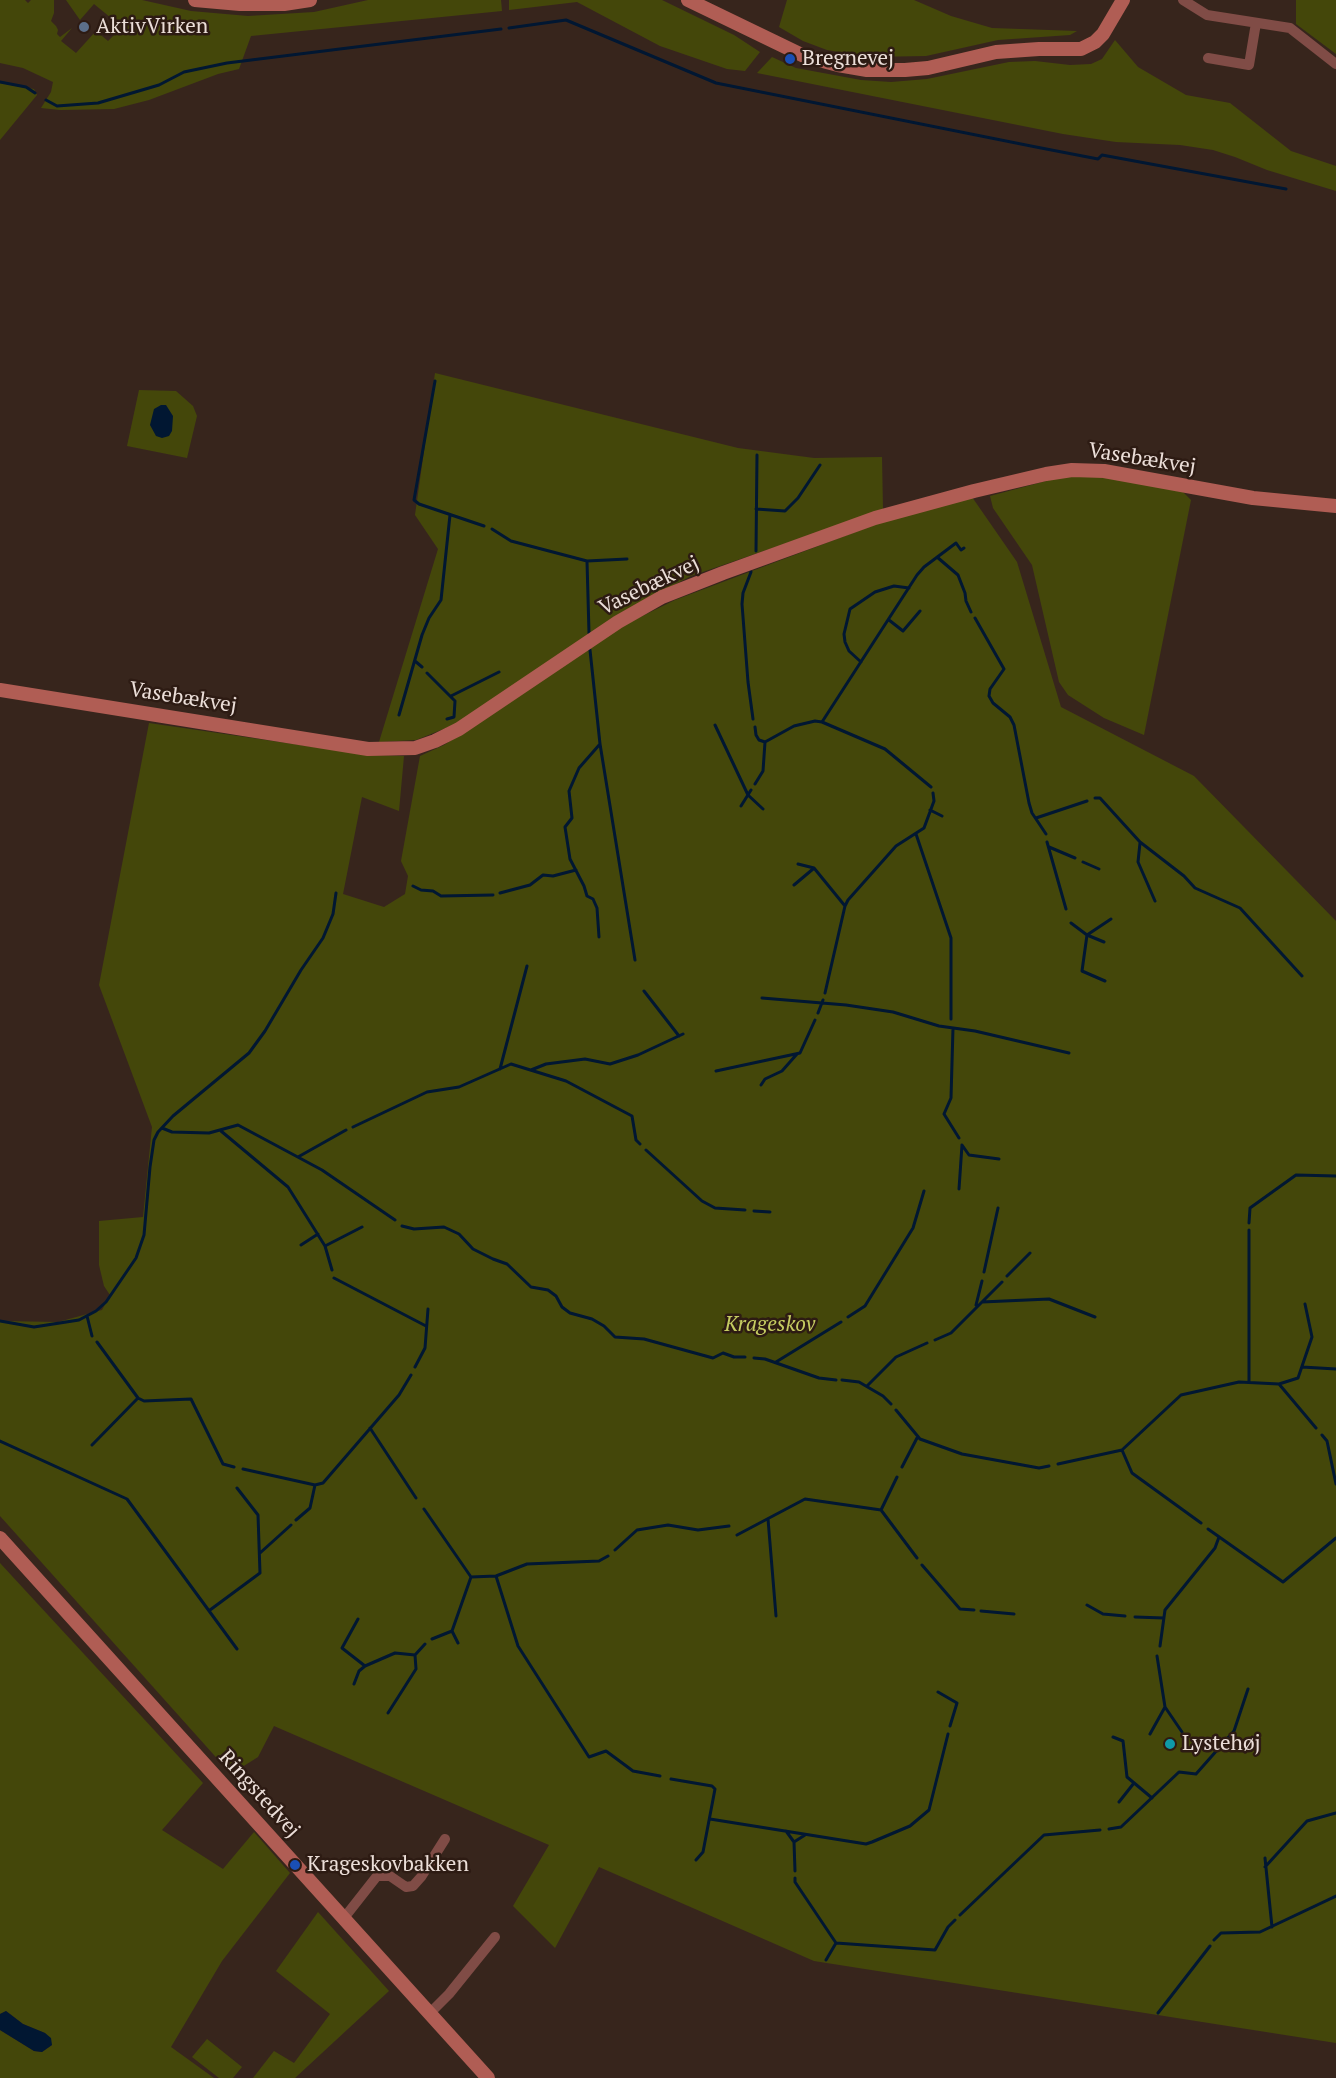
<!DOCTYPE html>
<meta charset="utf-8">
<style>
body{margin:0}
canvas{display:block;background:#37251c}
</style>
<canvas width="1336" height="2078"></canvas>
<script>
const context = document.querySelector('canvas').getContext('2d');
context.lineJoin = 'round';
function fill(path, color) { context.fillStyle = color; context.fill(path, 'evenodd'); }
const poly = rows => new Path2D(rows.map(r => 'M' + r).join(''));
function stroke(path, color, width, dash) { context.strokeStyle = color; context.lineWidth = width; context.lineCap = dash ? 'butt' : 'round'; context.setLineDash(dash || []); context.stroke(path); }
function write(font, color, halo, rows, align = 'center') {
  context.font = font + ' "PT Serif",serif'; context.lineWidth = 5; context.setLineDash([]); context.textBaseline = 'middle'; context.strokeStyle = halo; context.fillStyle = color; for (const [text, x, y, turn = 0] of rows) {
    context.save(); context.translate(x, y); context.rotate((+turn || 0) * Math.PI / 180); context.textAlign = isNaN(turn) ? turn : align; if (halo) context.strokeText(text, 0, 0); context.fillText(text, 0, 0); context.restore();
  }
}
fill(poly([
 [0,0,25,0,28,3,31,0,54,0,54,13,51,21,56,26,58,30,57,34,60,37,72,28,61,41,76,53,96,31,108,41,122,27,94,4,80,20,66,0,142,0,191,11,248,16,314,12,368,0,501,0,502,11,251,36,239,69,218,74,149,100,114,109,60,110,41,108,51,92,53,82,23,68,0,63],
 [509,0,662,0,734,35,760,52,745,71,727,69,660,46,577,2,509,10],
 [787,0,914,0,951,16,992,28,1077,31,1070,35,998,40,926,56,868,57,827,50,803,41,779,27],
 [1296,0,1336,0,1336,54,1296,24],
 [1115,40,1138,67,1186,95,1230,103,1291,151,1336,166,1336,191,1267,170,1235,157,1213,150,1180,145,1116,142,1063,134,757,73,772,57,796,68,861,80,891,82,927,79,1009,62,1035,61,1070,65,1091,64,1102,59],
 [0,83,34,89,37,95,0,140],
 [435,373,738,448,814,458,882,457,883,510,691,576,619,614,456,724,416,740,379,742,438,549,415,515],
 [139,390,176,391,193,406,197,416,187,458,127,446],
 [1061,477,1107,477,1183,492,1191,500,1144,735,1104,718,1068,695,1059,682,1032,565,993,508,990,496],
 [972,497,1017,562,1061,707,1194,776,1336,921,1336,2043,814,1961,599,1867,555,1948,513,1906,549,1845,274,1726,258,1757,231,1774,0,1516,0,1321,58,1322,102,1310,110,1295,104,1286,99,1265,99,1221,143,1217,152,1127,99,985,149,723,369,755,404,756,399,811,362,797,343,894,384,907,405,894,408,876,401,861,420,756,444,745,488,717,624,625,675,600,882,522],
 [0,1563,203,1783,162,1830,223,1869,254,1832,290,1873,222,1961,171,2047,214,2078,0,2078,0,2030,34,2051,42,2052,52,2045,45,2033,23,2024,6,2011,0,2014],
 [318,1912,389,1991,295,2078,253,2078,274,2051,294,2063,330,2014,276,1971],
 [207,2039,242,2067,233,2078,219,2078,192,2057]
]), '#44470a');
fill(poly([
 [161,405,166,405,173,416,172,431,169,436,162,438,156,436,150,425,154,409],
 [6,2011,23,2024,45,2033,51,2038,52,2045,42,2052,34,2051,0,2030,0,2014]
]), '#011732');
stroke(poly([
 [509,28,566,20,716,83,1036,147,1098,159,1102,155,1286,189],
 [0,82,26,87,35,93],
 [46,100,57,106,98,103,159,85,184,72,227,63,501,29],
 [435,381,414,500,419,504,484,526],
 [756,509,785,511,798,498,820,465],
 [492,529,511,541,587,561,627,559],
 [756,551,757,455],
 [937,557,958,575,965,593,966,601,971,612],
 [587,561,589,633],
 [751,572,743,593,742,604,748,682,753,719],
 [975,618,1004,669,990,689,989,696,993,703,1010,717,1014,725,1029,803,1032,813,1046,834],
 [889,620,903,631,920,611],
 [590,650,600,744,635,960],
 [415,661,422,667],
 [861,662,849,651,845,642,844,634,850,609,875,592,894,586,909,588],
 [427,673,455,701,454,717,447,719],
 [451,696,499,672],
 [399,715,422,635,429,618,441,600,450,515],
 [822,722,917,575,924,567,956,543,961,550,964,548],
 [715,725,748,795,763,809],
 [755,727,756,735,759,740,765,742,794,726,815,721,822,722,885,749,931,787],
 [755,784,763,771,765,742],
 [1095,798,1100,798,1140,842,1184,876,1195,888,1240,908,1302,976],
 [741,806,751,790],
 [930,810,942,816],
 [1036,818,1087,801],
 [916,834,951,938,951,1019],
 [1047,842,1066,909],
 [1140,843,1138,862,1155,901],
 [1049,847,1075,858],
 [1083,862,1099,869],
 [798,864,814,868,845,906],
 [794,885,813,869],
 [413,886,421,890,433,891,441,896,493,895],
 [500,893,530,885,543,875,553,876,576,870],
 [1071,923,1087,935,1104,942],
 [599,937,597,908,593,899,587,896,584,886,570,859,565,827,572,818,569,791,579,768,600,744],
 [1105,981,1082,971,1087,935,1111,919],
 [644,991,679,1036],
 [825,993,845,906,848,900,896,846,924,828,934,801,933,793],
 [762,998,846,1005,893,1012,939,1026,975,1031,1069,1053],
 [818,1013,823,1000],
 [953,1028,951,1098,944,1114,959,1138],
 [500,1069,527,966],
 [531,1070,546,1064,585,1059,610,1064,638,1055,683,1034],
 [716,1071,800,1053,815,1020],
 [761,1085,765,1079,782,1071,797,1054],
 [353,1127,427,1092,459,1087,511,1064,566,1081,632,1116,636,1140,640,1144],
 [162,1128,172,1132,209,1133,238,1125,322,1170,395,1220],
 [221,1131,288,1187,325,1246,332,1270],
 [962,1145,969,1155,999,1159],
 [646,1150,702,1201,715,1208,745,1210],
 [298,1157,346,1130],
 [959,1189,962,1145],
 [754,1211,770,1212],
 [1249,1223,1250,1208,1296,1175,1336,1176],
 [402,1226,414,1229,444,1227,459,1234,473,1249,493,1259,507,1264,531,1287,548,1290,556,1296,562,1307,570,1313,592,1319,604,1326,615,1337,644,1339,713,1358,723,1353,734,1357,745,1357],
 [301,1245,318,1234],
 [325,1246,362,1227],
 [984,1272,998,1208],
 [1007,1276,1030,1253],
 [334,1278,426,1326],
 [982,1302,1049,1299,1095,1317],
 [976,1305,982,1281],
 [87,1316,92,1336],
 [848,1317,865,1306,913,1228,924,1191],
 [0,1321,34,1327,79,1320,96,1311,106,1302,136,1258,144,1235,150,1167,154,1140,158,1132,173,1116,249,1053,265,1031,301,970,323,938,333,914,336,893],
 [935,1340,951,1333,1002,1282],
 [97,1342,138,1398,144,1401,191,1399,223,1464,234,1467],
 [754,1358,765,1359,819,1378,836,1380],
 [776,1362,841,1322],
 [415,1367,425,1348,428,1309],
 [1302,1367,1336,1369],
 [842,1380,859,1382,883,1396,891,1404],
 [1249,1382,1249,1230],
 [1279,1384,1316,1428],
 [867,1386,896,1357,927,1343],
 [896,1410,920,1439,962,1454,1039,1468,1049,1466],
 [370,1428,416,1498],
 [1322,1435,1327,1441,1336,1484],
 [0,1441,127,1499,237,1649],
 [92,1445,138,1398],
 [1122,1450,1132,1473,1201,1523],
 [1058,1464,1122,1450,1181,1395,1239,1382,1279,1384,1298,1378,1312,1337,1305,1304],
 [902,1467,917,1438],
 [243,1469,315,1485,323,1483,399,1395,411,1375],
 [424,1509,471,1577],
 [881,1510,897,1477],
 [768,1519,776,1616],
 [296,1520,310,1508,315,1485],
 [1208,1529,1283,1582,1336,1538],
 [737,1535,805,1499,881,1510,917,1558],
 [615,1550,637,1530,668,1525,698,1530,729,1526],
 [260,1553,291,1525],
 [922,1565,960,1609,974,1610],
 [496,1576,518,1646,589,1757,606,1751,633,1771,660,1776],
 [471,1577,496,1576,527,1564,599,1561,608,1556],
 [1087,1605,1103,1614,1125,1616],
 [210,1610,260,1573,258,1515,237,1488],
 [981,1611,1014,1614],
 [1135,1617,1164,1618],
 [358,1619,342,1648,365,1666],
 [452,1631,458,1643],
 [432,1639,452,1631,471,1577],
 [1160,1646,1165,1610,1215,1548,1219,1537],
 [354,1684,359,1671,365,1666,395,1653,415,1655,425,1644],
 [938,1692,957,1703,950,1726],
 [1165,1707,1182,1732],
 [388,1713,416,1669,415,1655],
 [1150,1734,1165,1707,1157,1656],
 [1113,1737,1123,1741,1127,1777,1152,1798],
 [671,1779,712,1786,715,1789,703,1852,696,1860],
 [1119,1802,1134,1783],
 [710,1819,866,1844,872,1842,910,1826,929,1810,948,1734],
 [1109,1829,1121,1827,1179,1772,1196,1774,1234,1731,1248,1689],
 [786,1831,794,1842,805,1835],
 [794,1842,795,1871],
 [1265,1858,1272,1927],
 [1265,1867,1307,1821,1336,1813],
 [795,1878,795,1882,836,1943,826,1960],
 [960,1915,1044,1835,1100,1830],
 [1214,1940,1221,1933,1260,1932,1336,1896],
 [836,1943,935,1950,948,1927,955,1920],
 [1158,2013,1210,1946]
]), '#011732', 3);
stroke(poly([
 [1183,0,1207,15,1290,28,1336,64],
 [1208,58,1249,65,1256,23],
 [344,1918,377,1876,390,1876,406,1887,413,1886,421,1877,445,1839],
 [429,2014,449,1994,495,1937]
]), '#804c46', 10);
stroke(poly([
 [195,0,240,4,284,4,310,0],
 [688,0,804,56,838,65,867,70,905,70,928,68,996,52,1039,49,1081,49,1095,42,1103,34,1123,0],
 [0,690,368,749,415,748,435,741,459,729,618,622,662,597,723,573,875,518,974,491,1046,474,1072,470,1104,471,1253,498,1336,506],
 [0,1538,488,2078]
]), '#b05d54', 14);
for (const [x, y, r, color] of [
 [84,27,6,"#5c6f8a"],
 [790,59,6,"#1a4fb4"],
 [1170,1744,6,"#0f9aa8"],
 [295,1865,6,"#1a4fb4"]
]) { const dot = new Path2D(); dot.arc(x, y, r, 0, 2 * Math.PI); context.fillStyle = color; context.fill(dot); stroke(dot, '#2d1b13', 2); }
write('21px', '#ebded8', '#2d1b13', [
 ["AktivVirken",96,27],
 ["Bregnevej",802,59],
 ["Lystehøj",1182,1744],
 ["Krageskovbakken",307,1865]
], 'left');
write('21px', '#ebded8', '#2d1b13', [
 ["Vasebækvej",1142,459,9],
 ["Vasebækvej",649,586,-26],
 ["Vasebækvej",183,698,9],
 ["Ringstedvej",259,1794,48]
]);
write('italic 21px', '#c5cc61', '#2d1b13', [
 ["Krageskov",770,1325]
]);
</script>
